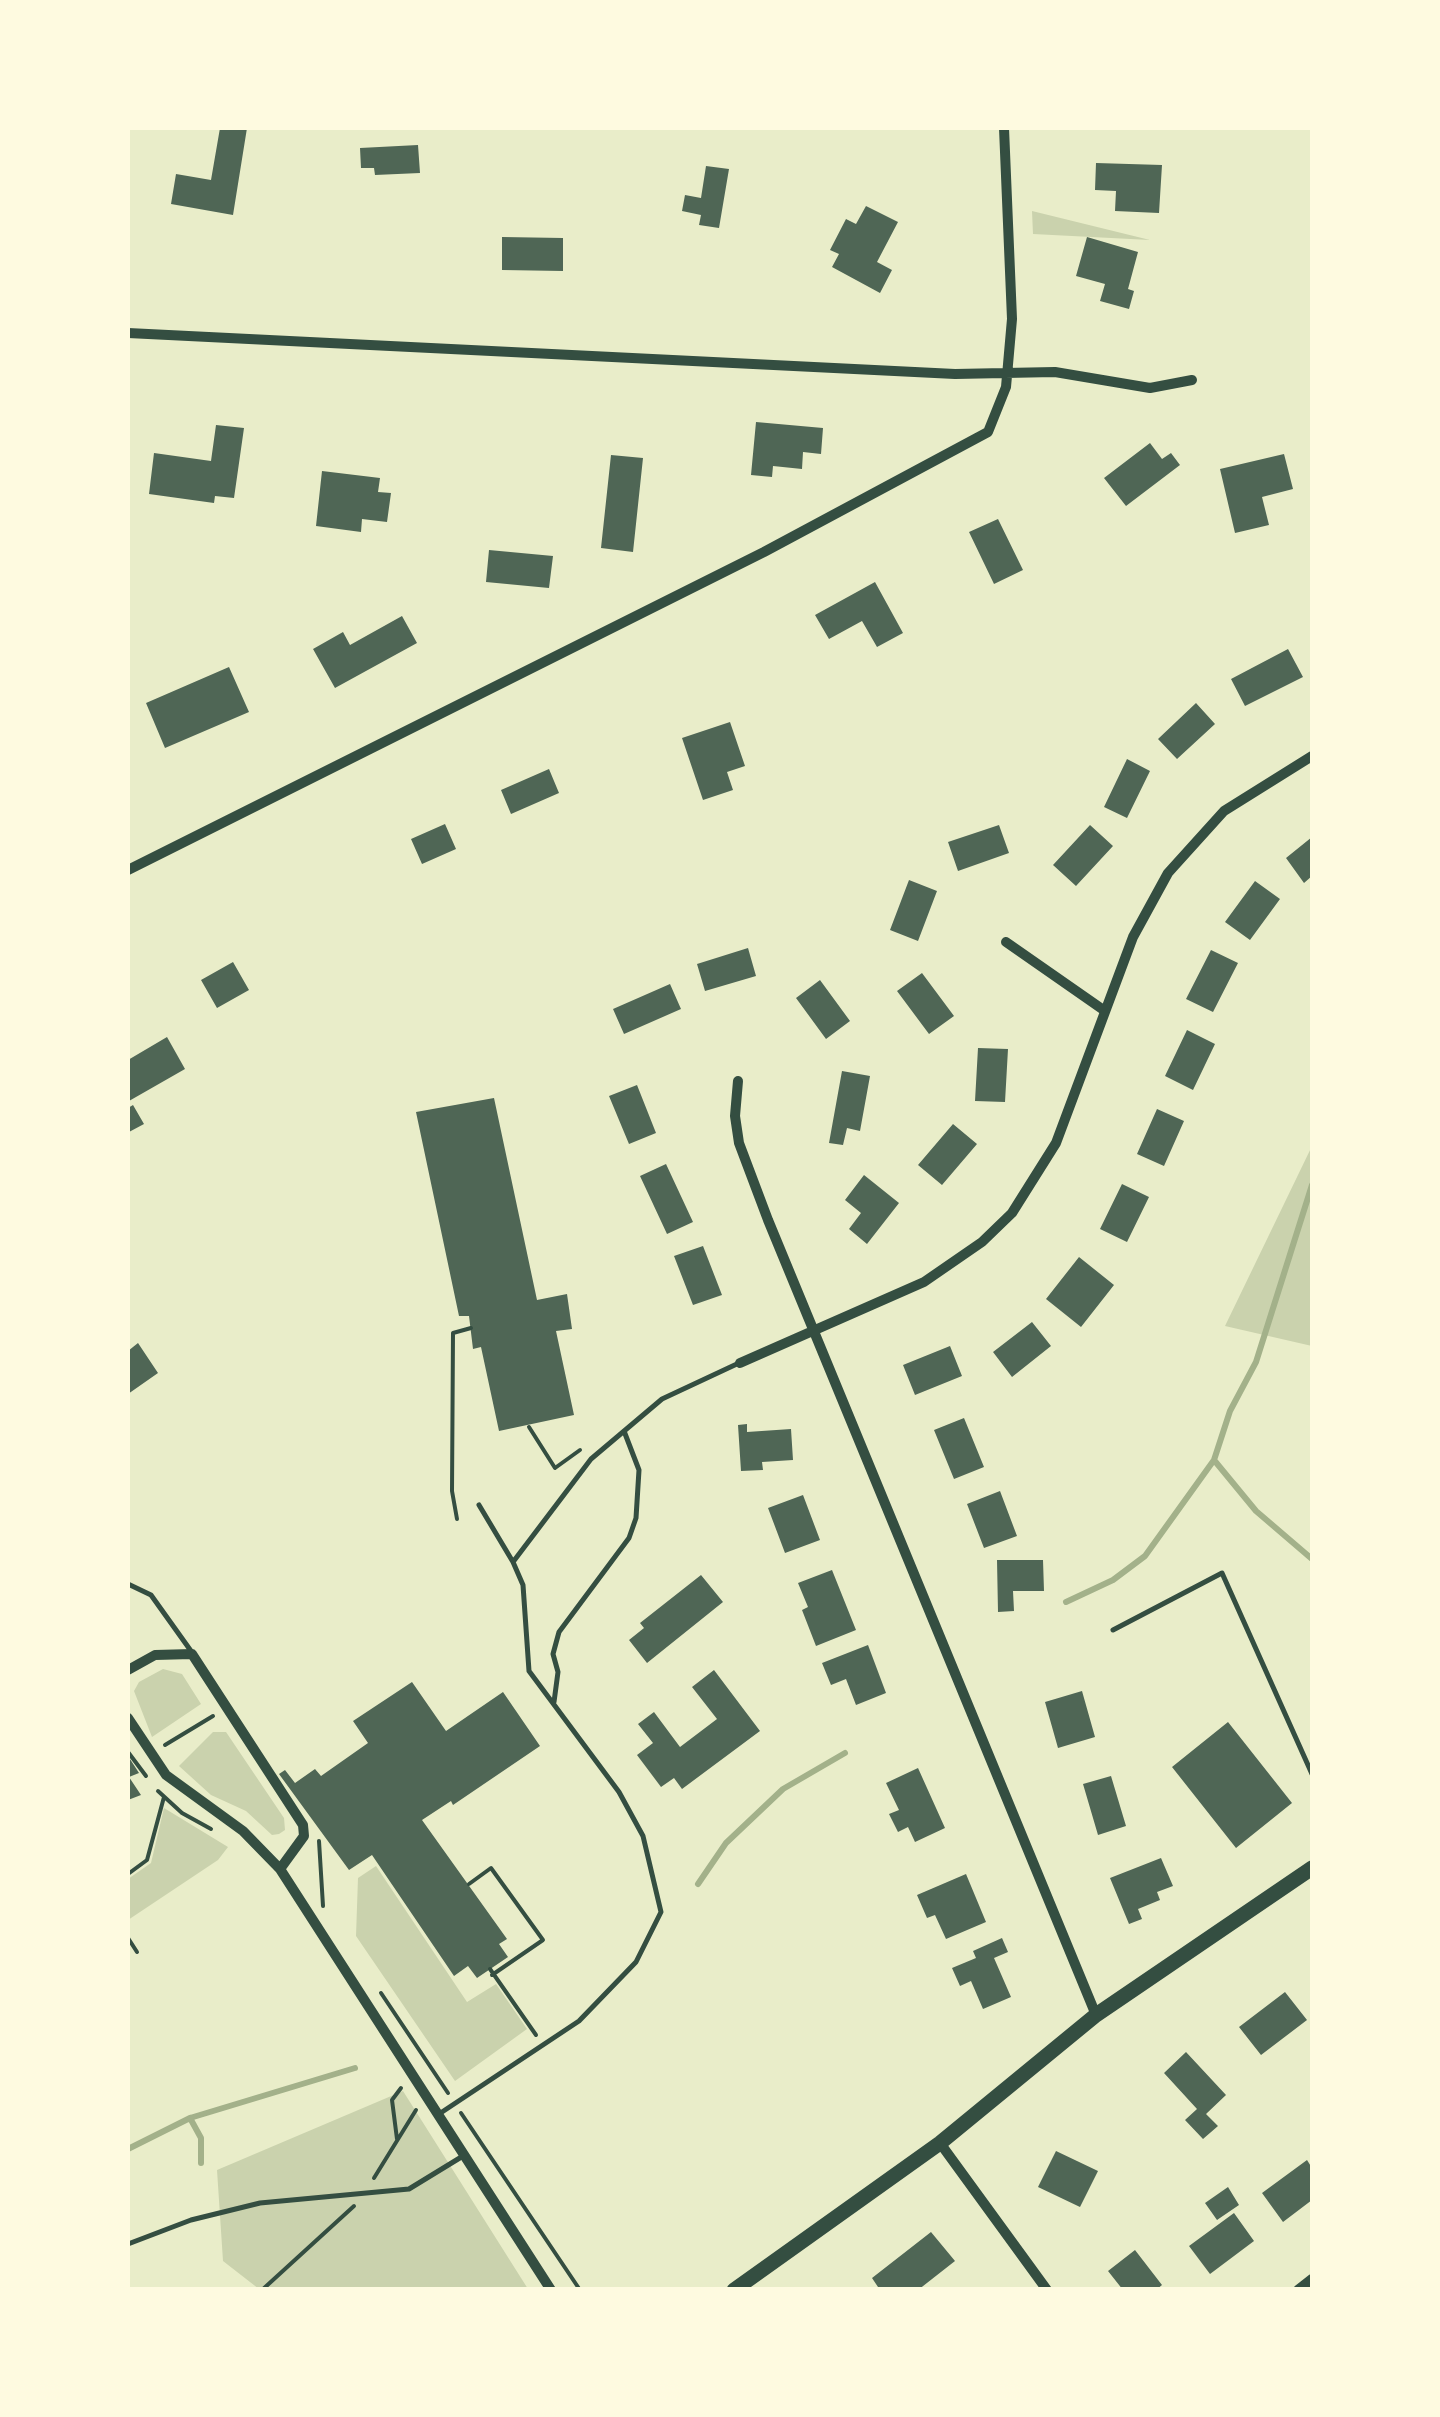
<!DOCTYPE html>
<style>
body{margin:0}
#map{position:relative;width:1440px;height:2417px;overflow:hidden;background:#e9edc9;font-family:Signika,sans-serif}
canvas{display:block}
.frame{position:absolute;inset:0;border:130px solid #fefae0;pointer-events:none}
</style>
<div id="map">
<canvas width="1440" height="2417"></canvas>
<div class="frame"></div>
</div>
<script>
const context = document.querySelector('canvas').getContext('2d');
context.lineJoin = 'round';
function fill(path, color) { context.fillStyle = color; context.fill(path, 'evenodd'); }
const poly = rows => new Path2D(rows.map(r => 'M' + r).join(''));
function stroke(path, color, width, dash) { context.strokeStyle = color; context.lineWidth = width; context.lineCap = dash ? 'butt' : 'round'; context.setLineDash(dash || []); context.stroke(path); }
fill(poly([
 [1032,211,1150,240,1033,234],
 [1312,1146,1312,1346,1225,1326],
 [163,1669,182,1674,201,1704,152,1737,134,1691,139,1682],
 [213,1732,226,1732,284,1818,285,1830,279,1834,272,1835,246,1811,211,1795,179,1766],
 [164,1808,228,1847,218,1860,128,1920,128,1879,151,1863],
 [376,1866,467,2002,496,1984,527,2029,455,2081,356,1936,358,1878],
 [403,2091,528,2289,259,2289,223,2261,217,2170]
]), '#cad2ad');
stroke(poly([
 [1312,1185,1256,1362,1230,1411,1214,1460,1256,1511,1312,1559],
 [1066,1602,1113,1580,1145,1556,1214,1460],
 [698,1884,726,1843,783,1789,845,1753],
 [190,2118,201,2138,201,2163],
 [128,2149,190,2118,355,2068]
]), '#a3b18a', 6);
fill(poly([
 [220,128,247,128,233,215,171,204,176,174,211,180],
 [418,145,420,173,375,175,374,168,361,168,360,148],
 [1096,163,1162,165,1159,213,1115,211,1116,191,1095,190],
 [706,166,729,169,719,228,699,225,701,215,682,211,685,195,701,198],
 [866,206,898,222,877,262,892,270,880,293,832,267,839,254,830,250,846,219,856,224],
 [502,237,563,238,563,271,502,270],
 [1087,237,1138,252,1128,289,1134,291,1129,309,1100,301,1105,284,1076,276],
 [756,422,823,428,821,454,803,452,802,469,773,466,772,477,751,475],
 [216,425,244,428,234,498,215,496,214,503,149,494,154,453,211,461],
 [1150,443,1162,459,1171,453,1180,465,1126,506,1104,478],
 [1284,454,1293,489,1262,497,1269,525,1235,533,1220,469],
 [611,455,643,458,633,552,601,548],
 [322,471,380,478,378,492,391,493,387,522,362,519,361,532,316,526],
 [998,519,1023,570,994,584,969,532],
 [489,550,553,556,549,588,486,582],
 [875,582,903,633,877,647,862,621,829,639,815,615],
 [402,616,417,643,335,688,313,649,343,632,350,645],
 [1288,649,1303,677,1245,706,1231,679],
 [229,667,249,712,165,748,146,703],
 [1196,703,1215,724,1177,759,1158,739],
 [730,722,745,766,727,772,733,790,703,800,682,738],
 [1127,759,1150,771,1127,818,1104,807],
 [549,769,559,793,511,814,501,790],
 [445,824,456,849,422,864,411,839],
 [999,825,1009,853,958,871,948,842],
 [1090,825,1113,846,1076,886,1053,865],
 [1312,837,1312,876,1304,883,1286,858],
 [909,880,937,891,918,941,890,930],
 [1255,881,1280,899,1250,940,1225,922],
 [748,948,756,976,705,991,697,964],
 [1211,950,1238,963,1213,1012,1186,999],
 [233,962,249,990,217,1008,201,980],
 [922,973,954,1016,929,1034,897,991],
 [820,980,850,1021,826,1039,796,998],
 [670,984,681,1009,624,1034,613,1009],
 [1187,1030,1215,1044,1193,1090,1165,1076],
 [167,1037,185,1069,129,1101,128,1060],
 [978,1048,1008,1049,1005,1102,975,1101],
 [842,1071,870,1076,860,1131,847,1128,843,1145,829,1143],
 [637,1085,656,1133,629,1144,609,1096],
 [494,1098,537,1300,567,1294,572,1329,556,1331,574,1415,499,1431,481,1347,473,1349,469,1316,459,1316,416,1112],
 [133,1105,144,1124,129,1132,128,1108],
 [1157,1109,1184,1121,1164,1166,1137,1154],
 [953,1124,977,1144,942,1185,918,1165],
 [666,1164,693,1222,667,1234,640,1176],
 [864,1175,899,1203,867,1244,849,1229,861,1213,845,1200],
 [1122,1184,1149,1197,1127,1242,1100,1229],
 [703,1246,722,1295,693,1305,674,1256],
 [1079,1257,1114,1285,1081,1327,1046,1299],
 [1032,1322,1051,1346,1012,1377,993,1352],
 [138,1343,158,1373,128,1394,128,1351],
 [950,1346,962,1376,915,1395,903,1365],
 [964,1418,984,1467,954,1479,934,1430],
 [747,1424,747,1432,791,1429,793,1460,762,1462,763,1470,741,1471,738,1425],
 [1000,1491,1017,1536,984,1548,967,1504],
 [803,1495,820,1540,785,1553,768,1508],
 [997,1560,1043,1560,1044,1591,1013,1591,1014,1611,998,1612],
 [832,1570,856,1630,816,1646,802,1610,808,1607,798,1583],
 [701,1575,723,1602,647,1663,629,1640,644,1628,640,1623],
 [868,1645,886,1693,856,1705,846,1679,831,1685,822,1663],
 [714,1670,760,1731,682,1789,674,1778,661,1787,637,1755,653,1743,638,1724,654,1712,680,1747,717,1719,692,1687],
 [412,1682,446,1731,503,1692,540,1746,453,1805,451,1801,422,1820,507,1939,499,1944,508,1957,477,1978,468,1966,454,1976,372,1855,349,1870,279,1774,285,1770,295,1783,315,1769,321,1776,368,1743,353,1721],
 [1082,1691,1095,1737,1058,1748,1045,1702],
 [1228,1722,1292,1803,1236,1848,1172,1767],
 [128,1756,139,1773,129,1777,141,1795,128,1800],
 [918,1768,945,1828,915,1842,908,1827,898,1832,889,1814,899,1810,886,1783],
 [1111,1776,1126,1826,1098,1835,1083,1784],
 [1161,1858,1173,1886,1157,1892,1160,1900,1138,1909,1142,1919,1129,1924,1110,1878],
 [966,1874,986,1922,946,1939,935,1915,927,1918,917,1895],
 [1002,1938,1008,1952,994,1958,1011,1997,983,2009,971,1981,960,1986,952,1968,976,1958,973,1951],
 [1285,1992,1307,2020,1261,2055,1239,2027],
 [1186,2052,1226,2095,1206,2114,1218,2126,1203,2139,1185,2120,1197,2109,1164,2073],
 [1056,2151,1098,2171,1080,2207,1038,2187],
 [1307,2160,1312,2168,1312,2200,1283,2222,1262,2193],
 [1228,2187,1239,2205,1217,2220,1205,2203],
 [1234,2213,1254,2241,1210,2274,1189,2246],
 [931,2232,955,2261,918,2290,880,2290,872,2278],
 [1135,2250,1162,2285,1156,2290,1123,2290,1108,2271]
]), '#4f6655');
stroke(poly([
 [529,1427,555,1468,580,1450],
 [457,1519,452,1491,453,1333,471,1328],
 [165,1745,213,1716],
 [128,1752,146,1776],
 [158,1791,182,1813,211,1829],
 [319,1841,323,1906],
 [128,1874,147,1860,164,1797],
 [469,1884,491,1868,543,1940,492,1975],
 [128,1938,137,1952],
 [490,1969,536,2035],
 [381,1993,448,2093],
 [461,2113,580,2290],
 [397,2139,392,2100,401,2088],
 [374,2178,416,2110],
 [161,2290,250,2290],
 [262,2290,354,2206]
]), '#344e41', 4);
stroke(poly([
 [479,1505,513,1562],
 [128,1584,151,1595,191,1651],
 [1113,1630,1222,1573,1312,1774],
 [554,1702,558,1672,553,1654,559,1632,629,1538,636,1518,639,1470,624,1431],
 [439,2114,579,2021,636,1962,661,1912,643,1836,619,1792,529,1671,523,1585,513,1562,591,1459,662,1399,739,1363],
 [128,2244,191,2220,260,2203,409,2189,463,2156]
]), '#344e41', 5);
stroke(poly([
 [128,333,955,374,1055,372,1150,388,1192,380],
 [128,870,764,552,988,432,1006,387,1012,319,1004,128],
 [1006,942,1105,1011],
 [738,1081,735,1116,739,1143,768,1220,1096,2015],
 [740,1363,924,1282,982,1242,1012,1213,1056,1143,1133,937,1168,873,1224,811,1312,756],
 [128,1670,155,1655,192,1654,303,1825,304,1836,280,1869],
 [128,1718,166,1775,243,1831,280,1869,551,2290],
 [940,2143,1047,2290],
 [1298,2290,1312,2279]
]), '#344e41', 10);
stroke(poly([
 [734,2290,940,2143,1096,2015,1312,1868]
]), '#344e41', 15);
</script>
